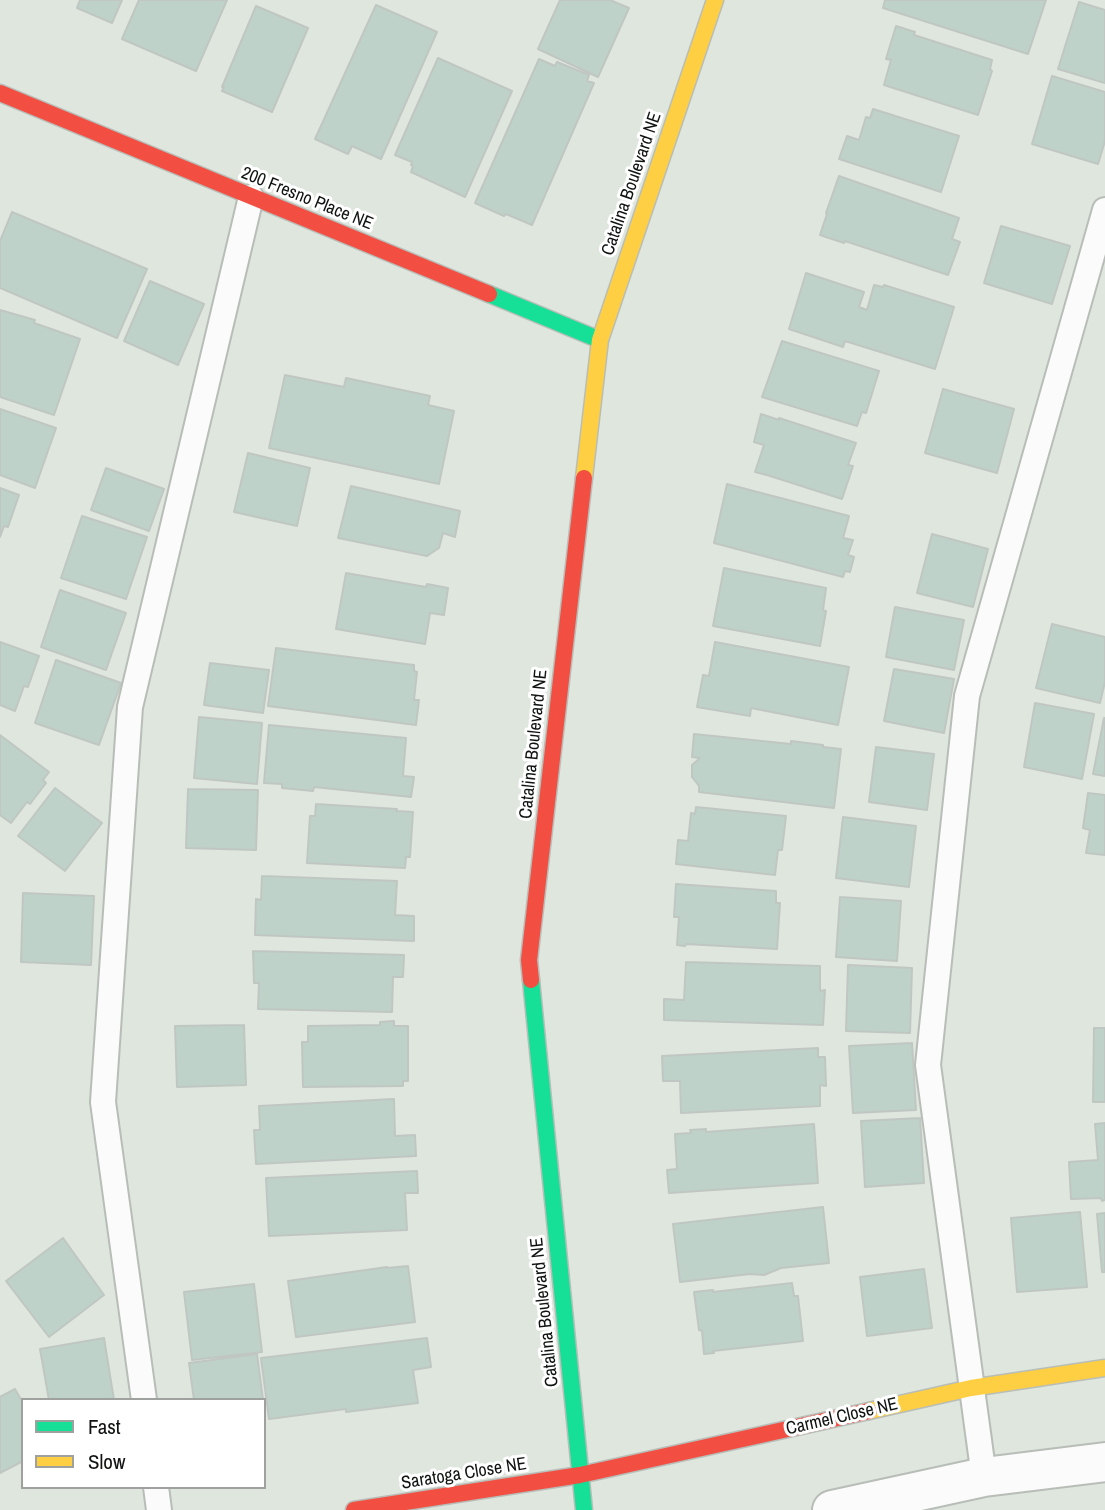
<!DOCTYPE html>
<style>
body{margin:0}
#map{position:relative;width:1105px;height:1510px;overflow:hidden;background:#dee6de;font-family:"Archivo Narrow",sans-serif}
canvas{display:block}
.legend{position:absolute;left:21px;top:1398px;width:245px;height:91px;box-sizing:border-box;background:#fff;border:2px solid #9fa19f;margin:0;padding:9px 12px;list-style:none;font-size:21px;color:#0f1410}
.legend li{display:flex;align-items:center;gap:14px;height:35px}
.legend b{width:35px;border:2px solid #9fa19f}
</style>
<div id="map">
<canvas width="1105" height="1510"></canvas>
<ul class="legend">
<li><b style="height:9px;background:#16e098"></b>Fast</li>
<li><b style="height:9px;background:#ffcf43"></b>Slow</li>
</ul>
</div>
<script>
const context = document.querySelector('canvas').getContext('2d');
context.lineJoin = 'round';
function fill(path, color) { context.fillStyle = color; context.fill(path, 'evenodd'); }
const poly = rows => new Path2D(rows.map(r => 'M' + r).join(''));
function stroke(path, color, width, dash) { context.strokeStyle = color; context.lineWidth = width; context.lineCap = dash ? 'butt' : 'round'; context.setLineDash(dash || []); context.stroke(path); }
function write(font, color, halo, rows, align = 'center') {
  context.font = font + ' "Archivo Narrow",sans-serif'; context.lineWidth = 6; context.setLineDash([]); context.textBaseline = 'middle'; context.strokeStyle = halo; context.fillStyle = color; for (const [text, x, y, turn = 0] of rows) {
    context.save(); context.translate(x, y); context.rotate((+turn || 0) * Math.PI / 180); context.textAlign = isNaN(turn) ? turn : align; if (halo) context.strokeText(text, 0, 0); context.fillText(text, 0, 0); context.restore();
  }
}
const building = poly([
 [80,0,122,0,112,23,77,8,80,0],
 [139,0,227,0,196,71,122,39,139,0],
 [560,0,610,0,629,8,598,77,538,49,560,0],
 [885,0,1046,0,1028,54,883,8,885,0],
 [1079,2,1105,10,1105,83,1058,69,1079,2],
 [376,5,437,32,381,159,352,146,348,154,315,139,376,5],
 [256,6,308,28,272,112,222,91,224,87,222,87,256,6],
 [896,26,915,32,914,35,992,60,990,69,992,71,978,115,884,85,891,60,886,59,896,26],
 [438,58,512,91,465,197,411,172,413,166,411,165,412,162,395,155,438,58],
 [539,59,555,66,557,62,589,75,587,81,594,83,532,225,506,214,504,216,475,203,539,59],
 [1052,76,1105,92,1105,141,1098,164,1032,144,1052,76],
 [873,109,959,136,941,192,839,159,847,136,859,140,866,117,870,118,873,109],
 [839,176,959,218,952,239,960,242,948,275,845,241,844,243,820,235,827,214,826,213,839,176],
 [12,212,147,269,117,338,0,288,0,241,12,212],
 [1001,226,1070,246,1052,304,984,283,1001,226],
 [806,273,864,292,859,307,867,310,874,285,883,287,884,285,954,307,935,369,845,341,843,347,789,329,806,273],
 [150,281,204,304,178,365,124,341,150,281],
 [0,310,35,320,34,323,80,339,54,415,0,397,0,310],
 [782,341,879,371,866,413,862,412,857,426,762,397,782,341],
 [285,375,344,387,346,378,430,396,428,405,454,411,439,484,269,448,285,375],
 [943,389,1014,409,997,473,925,453,943,389],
 [0,409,56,428,35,488,0,475,0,409],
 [761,414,779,420,779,418,856,443,848,465,853,466,842,499,767,475,755,472,764,445,754,442,761,414],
 [248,453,310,468,297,526,234,512,248,453],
 [106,468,164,489,149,531,91,510,106,468],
 [727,484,849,516,843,538,853,540,848,555,854,557,850,572,845,571,843,577,714,543,727,484],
 [351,486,460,511,455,537,443,533,439,548,427,556,338,538,351,486],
 [0,488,19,495,8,527,4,526,0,537,0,488],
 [82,516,147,537,126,599,61,578,82,516],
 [932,534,988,549,973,607,917,593,932,534],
 [724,568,826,588,823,610,826,611,820,646,713,626,724,568],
 [346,573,426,587,427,584,448,588,444,615,430,613,425,644,336,629,346,573],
 [60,590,126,613,106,670,41,647,60,590],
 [895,607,964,620,954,670,886,657,895,607],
 [1052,624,1105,637,1105,682,1100,703,1036,688,1052,624],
 [0,642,39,656,28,687,24,686,15,711,0,705,0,642],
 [715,642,849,667,838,725,751,708,750,716,697,707,703,675,709,676,715,642],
 [276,648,414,665,414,671,417,672,414,700,419,700,416,725,268,706,276,648],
 [56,660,121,683,99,745,35,723,56,660],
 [210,663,269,670,263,713,204,705,210,663],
 [894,669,954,679,944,733,884,721,894,669],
 [1035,703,1094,714,1082,779,1024,767,1035,703],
 [199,717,262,723,257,784,194,778,199,717],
 [1104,718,1105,718,1105,776,1093,774,1104,718],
 [269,725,406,738,403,776,414,777,411,797,314,787,313,791,282,788,282,784,264,783,269,725],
 [694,734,791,744,791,741,823,745,823,747,841,749,834,808,699,792,699,786,692,777,692,765,700,758,692,757,694,734],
 [0,735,49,772,43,780,46,783,30,804,27,802,11,823,0,815,0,735],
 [876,747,934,754,927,810,869,802,876,747],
 [55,788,102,823,65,871,18,836,55,788],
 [188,789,258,790,256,850,186,848,188,789],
 [1088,793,1105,795,1105,855,1086,853,1090,830,1083,828,1088,793],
 [316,804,397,809,396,811,413,812,410,857,406,857,405,868,307,863,310,816,315,816,316,804],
 [696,807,786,816,782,850,778,850,775,875,676,864,678,840,688,841,691,813,695,814,696,807],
 [843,817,916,826,909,887,836,878,843,817],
 [262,876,397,881,395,915,414,916,414,941,255,935,256,899,261,900,262,876],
 [676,884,776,891,776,903,780,903,777,949,686,944,685,946,677,945,679,917,674,917,676,884],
 [23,893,94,896,91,965,21,962,23,893],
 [840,897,901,901,897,961,836,957,840,897],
 [253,951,404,955,403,977,393,977,392,1012,258,1009,259,983,254,983,253,951],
 [686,962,820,966,820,991,825,990,823,1025,664,1020,664,999,684,1000,686,962],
 [848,965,912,968,910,1033,846,1031,848,965],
 [394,1021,394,1026,408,1026,408,1081,403,1081,403,1086,303,1087,302,1042,308,1042,308,1026,380,1025,380,1022,394,1021],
 [244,1025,246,1085,177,1087,175,1026,244,1025],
 [1094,1028,1105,1028,1105,1102,1093,1102,1094,1028],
 [912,1043,916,1110,853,1113,849,1046,912,1043],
 [818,1048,818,1057,825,1057,826,1086,820,1085,820,1106,681,1113,680,1081,663,1081,662,1056,818,1048],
 [394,1099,395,1136,415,1135,416,1156,256,1164,254,1130,260,1130,259,1106,394,1099],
 [920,1118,924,1183,865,1187,861,1121,920,1118],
 [1105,1123,1105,1200,1102,1201,1101,1198,1071,1199,1069,1162,1098,1160,1095,1124,1105,1123],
 [814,1124,818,1183,669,1193,667,1170,677,1169,675,1134,691,1133,690,1130,706,1129,706,1132,814,1124],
 [417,1171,418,1193,405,1193,407,1230,269,1236,266,1178,417,1171],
 [823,1207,829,1263,781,1268,764,1275,750,1274,680,1282,673,1224,823,1207],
 [1080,1212,1087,1287,1017,1292,1011,1218,1080,1212],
 [1105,1213,1105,1272,1102,1272,1097,1214,1105,1213],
 [63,1238,104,1295,49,1337,6,1281,63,1238],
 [408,1266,415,1322,296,1337,288,1281,387,1267,387,1268,408,1266],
 [924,1269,932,1328,867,1336,860,1277,924,1269],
 [792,1283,794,1296,798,1296,803,1341,713,1351,714,1353,704,1354,702,1331,699,1330,694,1292,713,1290,713,1292,792,1283],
 [254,1284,262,1352,192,1360,184,1292,254,1284],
 [104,1338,114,1400,49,1400,40,1349,104,1338],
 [427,1338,431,1367,413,1370,418,1403,346,1412,346,1409,269,1419,261,1358,427,1338],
 [257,1354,263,1400,194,1400,189,1363,257,1354],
 [15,1389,23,1403,23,1461,0,1473,0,1397,15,1389]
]);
fill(building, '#bed2ca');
stroke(building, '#c0c7c2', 2);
const lane = poly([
 [144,1400,103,1102,130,707,251,197],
 [984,1477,928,1065,967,696,1105,210],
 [156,1487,159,1510]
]);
const street = poly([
 [832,1510,984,1477,1105,1462]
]);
const fast = poly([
 [489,294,600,340],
 [531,980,584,1510]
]);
const slow = poly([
 [584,478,600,340,715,0],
 [869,1411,971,1388,1105,1368]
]);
const jam = poly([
 [0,93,489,294],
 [531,980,529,960,584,478],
 [354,1510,580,1475,869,1411]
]);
stroke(lane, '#b8bdb8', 28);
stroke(street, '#b8bdb8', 42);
stroke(fast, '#b8bdb8', 19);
stroke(slow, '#b8bdb8', 19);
stroke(jam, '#b8bdb8', 19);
stroke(lane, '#fafbfa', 24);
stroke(street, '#fafbfa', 38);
stroke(fast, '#16e098', 16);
stroke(slow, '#ffcf43', 16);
stroke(jam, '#f24e42', 16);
write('18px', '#0f1410', '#fff', [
 ["Catalina Boulevard NE",632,184,-71],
 ["200 Fresno Place NE",307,199,22],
 ["Catalina Boulevard NE",534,744,-84],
 ["Catalina Boulevard NE",545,1312,-96],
 ["Carmel Close NE",842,1417,-13],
 ["Saratoga Close NE",464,1474,-9]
]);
</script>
